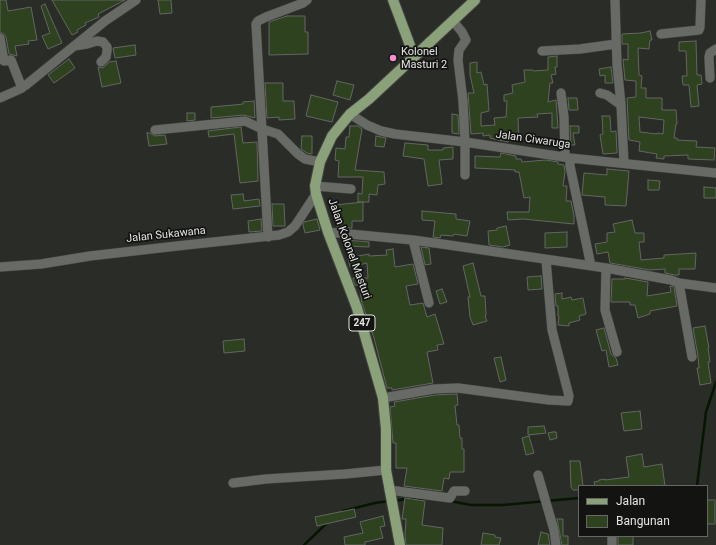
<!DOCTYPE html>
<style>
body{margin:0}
#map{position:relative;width:716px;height:545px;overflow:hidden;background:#2a2c28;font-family:Roboto,sans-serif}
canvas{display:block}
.legend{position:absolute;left:578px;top:485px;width:130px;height:52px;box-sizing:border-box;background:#131412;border:1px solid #666765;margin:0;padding:5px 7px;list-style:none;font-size:12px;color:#e3e4e2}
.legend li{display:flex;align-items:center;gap:8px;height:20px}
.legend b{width:20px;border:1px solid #666765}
</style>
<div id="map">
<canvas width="716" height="545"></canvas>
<ul class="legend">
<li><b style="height:5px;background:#8aa179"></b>Jalan</li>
<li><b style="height:11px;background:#2f421f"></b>Bangunan</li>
</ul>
</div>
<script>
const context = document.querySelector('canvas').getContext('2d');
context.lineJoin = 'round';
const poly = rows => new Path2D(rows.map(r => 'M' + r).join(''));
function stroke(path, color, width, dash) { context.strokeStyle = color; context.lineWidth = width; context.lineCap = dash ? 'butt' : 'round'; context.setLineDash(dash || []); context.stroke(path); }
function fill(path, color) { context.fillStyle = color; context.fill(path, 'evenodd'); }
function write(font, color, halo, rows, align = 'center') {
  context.font = font + ' Roboto,sans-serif'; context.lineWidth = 3.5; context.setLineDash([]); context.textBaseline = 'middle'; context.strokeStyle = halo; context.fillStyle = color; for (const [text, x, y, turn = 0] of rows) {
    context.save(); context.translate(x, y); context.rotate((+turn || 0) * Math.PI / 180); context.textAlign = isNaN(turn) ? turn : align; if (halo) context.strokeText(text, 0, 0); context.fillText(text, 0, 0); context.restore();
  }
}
stroke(poly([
 [697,486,706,412,716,382],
 [394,501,412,498,425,499],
 [450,501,471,505,503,505,579,498],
 [343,511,375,503,389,501],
 [304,545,328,522]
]), '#061600', 2.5);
const building = poly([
 [0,0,6,0,8,11,31,7,37,40,28,41,29,44,15,46,17,56,9,54,6,37,4,34,0,32,0,0],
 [52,0,125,0,98,14,99,17,85,23,86,25,77,30,78,32,72,35,52,0],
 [158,0,171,0,172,13,160,14,158,0],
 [45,4,62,43,48,49,42,36,50,33,41,6,45,4],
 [287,16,305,16,305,32,308,32,308,54,269,55,269,22,287,16],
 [650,31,652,40,650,40,649,49,638,48,639,75,642,76,641,88,646,88,646,98,662,98,662,110,676,110,677,124,676,124,674,138,677,138,677,140,697,141,696,147,715,148,714,160,688,159,688,155,664,156,664,159,656,158,657,154,639,151,640,142,629,140,627,98,636,97,636,81,625,80,623,59,628,60,628,44,622,44,622,34,641,33,650,31],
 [639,117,664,120,663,134,657,133,657,134,640,132,639,117],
 [696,41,697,75,701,75,702,84,697,85,699,106,691,107,689,85,683,85,682,76,687,76,686,51,679,51,679,42,696,41],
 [135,45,136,55,115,58,113,48,135,45],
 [557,56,557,67,555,67,556,74,551,75,553,83,550,83,548,102,556,100,558,128,552,128,552,113,537,114,538,117,518,118,519,140,508,141,508,142,490,138,490,135,483,136,483,133,471,134,468,93,474,93,470,75,470,63,477,62,477,73,481,72,484,85,487,84,489,111,481,113,481,126,495,125,494,118,506,117,507,101,504,101,504,95,513,93,512,85,525,82,524,70,533,70,533,71,548,70,548,57,557,56],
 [69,59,75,68,54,83,48,75,69,59],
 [116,61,121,83,102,87,98,67,103,68,109,62,116,61],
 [611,67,613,83,605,83,605,75,600,76,599,69,611,67],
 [337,81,354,85,350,100,333,95,337,81],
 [265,83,283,83,283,101,294,101,295,119,279,120,279,117,267,118,265,83],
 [311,95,338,102,332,122,306,116,311,95],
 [568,98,577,98,578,110,569,110,568,98],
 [254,101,255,118,244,115,211,118,211,107,234,105,243,104,243,102,254,101],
 [187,113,195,113,195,120,187,121,187,113],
 [452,114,458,115,459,134,452,133,452,114],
 [602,116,610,116,611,132,616,131,617,153,603,154,600,135,603,134,602,116],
 [350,126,358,126,362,129,355,170,384,172,385,184,378,185,377,195,369,194,369,202,358,202,358,193,362,194,363,177,338,177,339,161,335,160,336,148,345,149,346,137,349,137,350,126],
 [570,126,579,126,579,133,573,133,575,145,571,145,570,126],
 [241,127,243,143,257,142,258,181,240,183,234,134,209,137,208,131,241,127],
 [147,133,150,133,155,136,165,135,167,144,149,146,147,133],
 [302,136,312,136,312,154,307,153,301,149,302,136],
 [376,136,386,138,384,147,375,146,376,136],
 [405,143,428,145,428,150,443,150,443,148,453,147,453,159,439,160,442,184,428,186,424,159,403,156,405,143],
 [501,153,516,156,516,159,521,159,522,162,546,160,558,162,558,164,564,165,565,172,563,186,567,186,566,201,571,201,574,216,574,224,523,219,508,220,507,212,529,212,530,197,524,198,519,172,515,172,515,170,475,168,475,156,500,157,501,153],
 [607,169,629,171,626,206,605,205,605,197,582,195,584,173,607,175,607,169],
 [648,180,660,181,659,190,648,190,648,180],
 [704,187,716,188,716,198,704,198,704,187],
 [243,194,244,201,259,199,260,206,233,209,231,195,243,194],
 [363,202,363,221,352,221,352,228,337,227,335,205,363,202],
 [272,204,284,204,285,226,273,226,272,204],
 [422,211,456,214,456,219,470,221,467,236,454,234,453,236,441,235,440,238,433,237,435,221,422,220,422,211],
 [261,219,262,231,249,232,248,221,261,219],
 [317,219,320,230,305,233,303,225,304,222,317,219],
 [632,220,635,233,644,233,644,242,639,242,641,260,664,258,664,255,696,253,695,269,679,269,679,275,675,275,665,273,665,269,650,270,610,263,608,252,597,254,595,244,607,242,607,233,615,232,613,224,632,220],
 [506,226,510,245,503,247,489,245,488,231,497,230,497,228,506,226],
 [567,232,567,247,545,248,545,233,567,232],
 [345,240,369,242,369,247,345,246,345,240],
 [421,247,429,248,431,264,425,265,421,247],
 [393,249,395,267,413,264,418,284,406,286,410,305,423,303,427,317,435,314,444,344,437,345,438,350,427,352,433,383,392,390,392,388,387,388,374,338,362,303,359,285,355,285,353,280,353,278,368,278,367,263,350,267,348,258,369,254,369,256,387,255,386,250,393,249],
 [473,263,481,296,485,296,486,315,485,316,487,321,473,325,470,317,468,297,470,297,463,266,473,263],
 [541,276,542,289,528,290,527,277,541,276],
 [625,278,648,282,647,296,671,292,670,286,674,287,677,306,650,311,650,314,638,318,635,305,630,305,630,302,611,302,612,279,625,279,625,278],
 [442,289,447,302,440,304,436,291,442,289],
 [562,293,562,299,571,297,572,300,583,298,586,314,579,316,580,320,569,323,569,326,558,325,559,316,558,316,558,306,556,306,555,294,562,293],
 [705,326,709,348,708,348,710,362,708,362,711,383,700,385,697,368,699,368,698,356,693,328,705,326],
 [604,328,611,354,616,358,618,365,609,367,606,350,602,351,596,330,604,328],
 [244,339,245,351,224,353,223,341,244,339],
 [501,357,506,380,500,382,494,358,501,357],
 [457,394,458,405,455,406,457,425,459,425,460,438,462,438,462,449,464,449,464,472,450,472,449,479,444,478,442,491,404,486,407,468,396,468,396,443,393,443,390,407,395,406,394,402,435,395,457,394],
 [640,411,642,429,624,431,621,413,640,411],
 [544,426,546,433,528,435,528,427,544,426],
 [553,432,556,432,557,438,550,440,548,433,553,432],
 [529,436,534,453,526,455,522,438,529,436],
 [642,454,644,467,662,464,665,486,595,486,594,482,599,481,599,480,605,479,605,480,629,477,626,457,642,454],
 [570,461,580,461,583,486,579,486,579,490,573,490,571,487,570,461],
 [405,498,425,501,422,525,443,528,442,545,406,545,405,535,406,519,402,519,405,498],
 [707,500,715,500,715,524,707,524,707,500],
 [354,509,356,517,317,526,315,517,354,509],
 [383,516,385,526,380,527,383,538,365,542,365,545,345,545,344,537,363,533,360,522,383,516],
 [557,519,563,519,563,536,568,536,568,545,562,545,557,519],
 [541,532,548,534,550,545,538,545,541,532],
 [483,533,495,535,495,537,501,538,499,545,481,545,483,533],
 [618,536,633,536,633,545,618,545,618,536]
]);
fill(building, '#2f421f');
stroke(building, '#636662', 1);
const minor = poly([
 [615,0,617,64,621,105,624,163],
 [453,21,462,32,466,40,459,50,458,60,463,101,465,142,465,175],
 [661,34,699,30,700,27,701,0],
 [0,38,4,61,11,60,22,88],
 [74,46,87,44,97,41,103,42,107,47,107,51,106,57,101,62],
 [542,51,580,49,616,44],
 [710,78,709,57,710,53,716,49],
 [561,93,564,117,565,157],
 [600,93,607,95,621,105],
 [0,98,18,90,26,85,105,21,136,0],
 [350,114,367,125,381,131,395,134,465,142,570,158,716,173],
 [155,130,245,121,262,129,278,134,298,154,305,159,320,162],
 [570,158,570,166,591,266],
 [315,186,351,189],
 [328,232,413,240,449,245,606,268,671,280,679,283,692,357],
 [268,237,256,24,258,21,266,17,303,3,307,0],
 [413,240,429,303],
 [0,267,41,264,90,256,177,246,279,235,288,232,295,226,316,194],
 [606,268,605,310,617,352],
 [679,283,716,288],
 [383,398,434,389,458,388,549,400,568,401,569,396,552,330,546,260],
 [538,475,554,530,556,545],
 [233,483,266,479,345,474,386,470],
 [389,490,450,498,454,491,465,491],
 [612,545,612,536]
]);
const major = poly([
 [393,0,414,56],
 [400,545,386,470,386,429,383,398,357,308,328,232,316,194,315,186,320,162,332,136,350,114,369,99,475,0]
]);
stroke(minor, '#444743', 10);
stroke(major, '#444743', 12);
stroke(minor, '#676a65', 9);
stroke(major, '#8aa179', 10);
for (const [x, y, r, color] of [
 [393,58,4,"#f690d0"]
]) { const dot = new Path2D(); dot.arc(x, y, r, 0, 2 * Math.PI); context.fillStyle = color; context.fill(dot); stroke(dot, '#131412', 1.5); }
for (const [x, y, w] of [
 [362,323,26]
]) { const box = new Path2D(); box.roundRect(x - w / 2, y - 8, w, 16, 3); context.fillStyle = '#131412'; context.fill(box); stroke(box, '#e3e4e2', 1); }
write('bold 10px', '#e3e4e2', null, [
 ["247",362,323]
]);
write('11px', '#e3e4e2', '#131412', [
 ["Kolonel",401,52],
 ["Masturi 2",401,65]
], 'left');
write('11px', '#e3e4e2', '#131412', [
 ["Jalan Ciwaruga",533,140,8],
 ["Jalan Sukawana",166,235,-6],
 ["Jalan Kolonel Masturi",349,249,70]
]);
</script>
